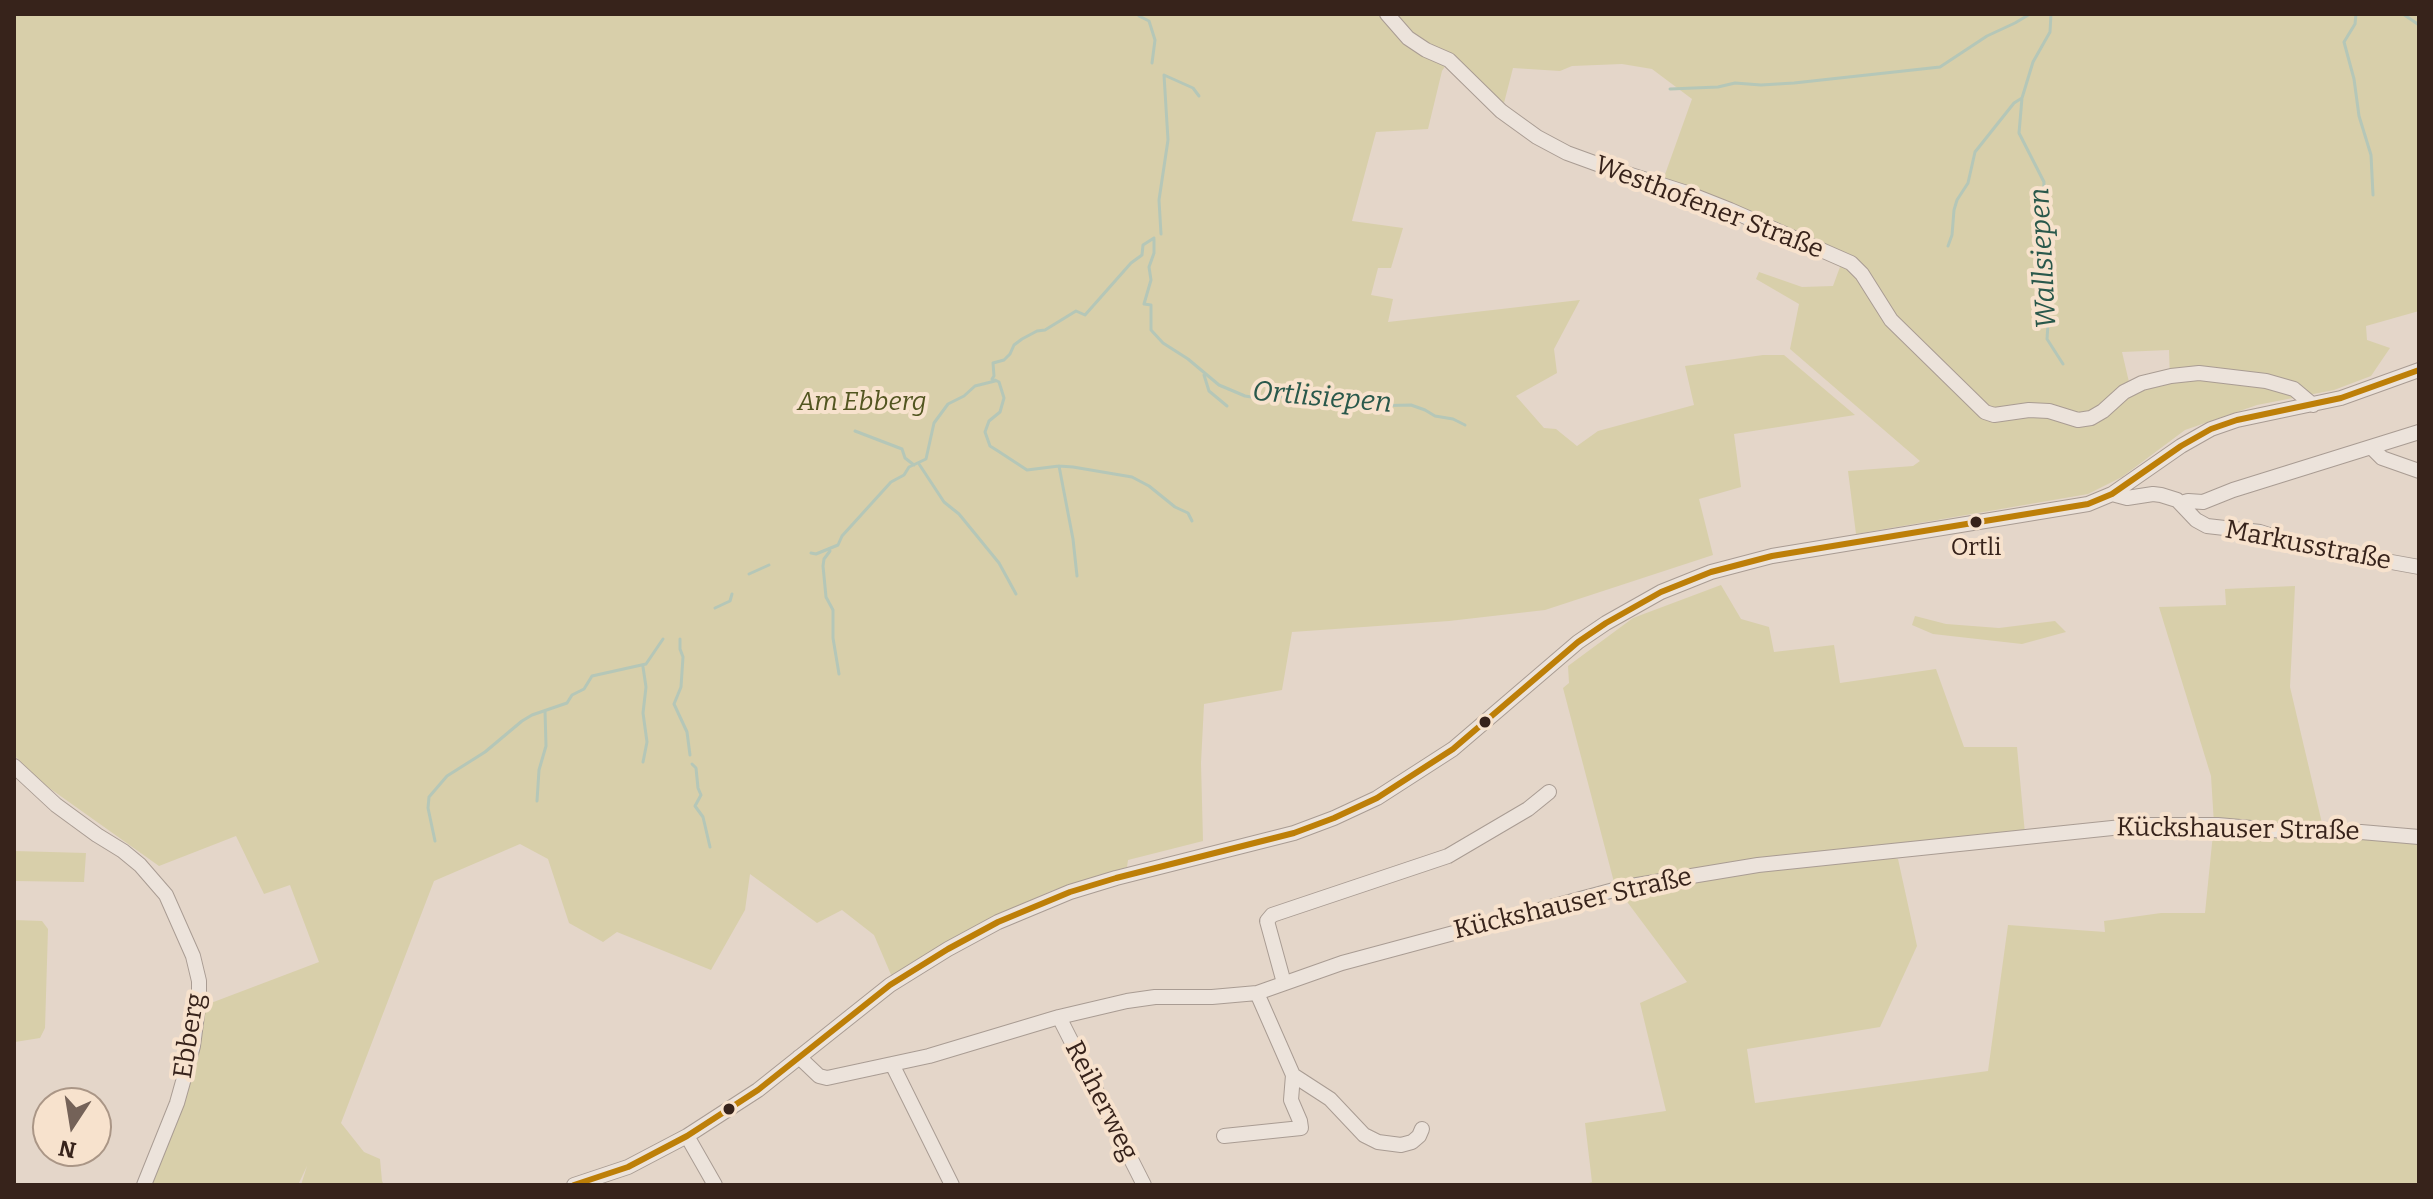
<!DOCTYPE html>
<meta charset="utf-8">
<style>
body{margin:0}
#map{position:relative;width:2433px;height:1199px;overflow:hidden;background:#e4d6c9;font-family:Bitter,serif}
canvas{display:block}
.frame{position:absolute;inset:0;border:16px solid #37231b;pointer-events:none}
.north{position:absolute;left:32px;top:1087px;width:80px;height:80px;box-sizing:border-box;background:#f7e2cd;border:2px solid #aa9686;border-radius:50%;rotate:192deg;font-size:22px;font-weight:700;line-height:32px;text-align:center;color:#37231b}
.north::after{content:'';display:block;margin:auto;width:28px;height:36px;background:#746258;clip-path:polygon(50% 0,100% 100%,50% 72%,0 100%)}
</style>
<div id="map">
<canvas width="2433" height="1199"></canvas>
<div class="frame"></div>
<div class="north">N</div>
</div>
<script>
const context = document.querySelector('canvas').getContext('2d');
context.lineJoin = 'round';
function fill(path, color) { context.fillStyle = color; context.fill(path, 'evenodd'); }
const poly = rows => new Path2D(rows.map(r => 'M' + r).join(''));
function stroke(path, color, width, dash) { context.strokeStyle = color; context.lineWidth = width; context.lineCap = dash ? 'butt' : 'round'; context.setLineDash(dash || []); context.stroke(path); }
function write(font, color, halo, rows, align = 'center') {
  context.font = font + ' Bitter,serif'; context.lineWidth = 8; context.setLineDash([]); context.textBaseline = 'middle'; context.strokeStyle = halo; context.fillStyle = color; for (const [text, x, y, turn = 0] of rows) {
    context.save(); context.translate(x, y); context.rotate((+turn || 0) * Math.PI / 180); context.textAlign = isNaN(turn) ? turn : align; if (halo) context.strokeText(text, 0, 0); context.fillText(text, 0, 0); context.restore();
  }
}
fill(poly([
 [14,14,2419,14,2419,311,2366,326,2367,340,2390,348,2371,376,2334,390,2257,405,2185,430,2122,477,2088,494,1856,534,1848,471,1913,466,1920,461,1790,349,1799,304,1756,279,1759,272,1802,287,1833,286,1844,256,1663,180,1692,99,1652,69,1622,64,1572,66,1560,71,1513,68,1504,103,1449,60,1442,71,1428,129,1376,132,1352,221,1403,228,1391,268,1378,268,1371,295,1393,299,1388,322,1580,300,1554,349,1557,373,1516,396,1544,428,1556,429,1577,446,1598,431,1694,405,1685,366,1763,355,1784,355,1855,415,1734,434,1741,487,1699,499,1713,555,1545,610,1449,621,1292,632,1282,690,1204,704,1201,763,1203,841,1128,860,1127,867,1051,891,992,918,892,977,874,935,842,910,817,923,750,874,745,910,711,970,617,932,603,942,569,923,548,859,520,844,434,881,341,1123,364,1152,380,1159,382,1181,384,1185,301,1185,307,1166,298,1185,152,1185,190,1082,203,1006,319,962,290,885,264,894,236,836,159,866,38,780,14,755],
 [2169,350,2170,381,2132,395,2122,352],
 [1721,585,1741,619,1769,627,1774,652,1834,645,1840,683,1936,669,1964,747,2017,747,2025,834,1882,856,1898,859,1917,946,1880,1027,1747,1049,1755,1103,1988,1071,2008,925,2105,932,2104,921,2161,913,2205,913,2214,824,2211,776,2159,607,2226,605,2225,589,2295,586,2290,687,2325,836,2419,840,2419,1185,1583,1185,1592,1182,1585,1123,1666,1111,1640,1003,1687,982,1622,895,1741,873,1615,886,1563,688,1569,683,1568,666,1633,618],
 [1915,616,1946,624,1999,628,2055,621,2066,632,2022,644,1933,634,1912,625],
 [14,851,86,853,84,882,14,881],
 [14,920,42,921,48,929,45,1028,40,1038,15,1042]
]), '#d8cfaa');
stroke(poly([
 [1140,14,1139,16,1149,21,1155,40,1152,63],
 [2051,14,2050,32,2033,62,2022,98,2019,133,2044,182,2043,196,2037,209,2051,280,2047,339,2063,364],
 [2356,14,2355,24,2344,42,2354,79,2359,116,2371,155,2373,195],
 [2403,14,2419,25],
 [1670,89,1718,87,1735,83,1761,85,1794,83,1940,67,1987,36,2015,23,2030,14],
 [1161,234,1159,200,1168,140,1164,75,1193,88,1199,96],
 [1154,238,1154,253,1149,267,1151,280,1144,304,1151,305,1151,330,1163,343,1188,359,1219,385,1245,396,1264,399,1281,397,1290,400,1309,395,1339,400,1347,398,1354,403,1367,406,1411,405,1425,410,1435,416,1453,419,1465,425],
 [1948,246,1952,235,1954,210,1957,200,1968,183,1975,152,2014,103,2022,98],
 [1204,375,1209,391,1227,406],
 [995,380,999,382,1004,398,1000,412,989,421,985,432,990,446,998,451,1027,470,1059,466,1073,467,1132,477,1149,486,1175,507,1188,513,1192,521],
 [855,431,902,449,905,458,914,465],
 [919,464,944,502,959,514,999,563,1016,594],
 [1059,466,1073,539,1077,576],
 [830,551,824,559,823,566,826,597,833,610,833,638,839,674],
 [811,553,816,554,838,545,842,536,891,482,904,475,909,467,926,459,934,423,948,404,964,396,975,386,995,381,992,379,994,376,993,363,1004,360,1010,354,1014,345,1022,339,1037,331,1045,330,1076,311,1085,315,1131,263,1142,255,1143,245,1154,238],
 [749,574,769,565],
 [715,608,730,601,732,594],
 [680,639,680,649,683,657,681,687,674,704,687,732,690,755],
 [643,762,647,742,643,713,646,687,643,667],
 [692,764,696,768,698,788,701,795,695,806,703,817,710,847],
 [537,801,539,770,546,746,545,711],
 [435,841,428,808,429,797,447,776,485,752,522,721,532,715,567,703,572,695,584,689,592,676,646,664,663,639]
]), '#b5c7b8', 3);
const minor = poly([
 [1387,14,1408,38,1426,50,1449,60,1501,111,1537,137,1567,153,1600,165,1687,193,1730,210,1851,263,1862,274,1891,320,1985,412,1994,415,2029,410,2049,411,2078,420,2091,418,2103,411,2124,392,2142,383,2171,376,2199,373,2266,381,2294,389,2313,405],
 [2371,447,2382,458,2419,471],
 [2112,494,2127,498,2153,494,2161,495,2177,500,2196,520,2207,526,2260,532,2303,546,2419,567],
 [2181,503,2188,501,2203,502,2233,490,2419,432],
 [14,766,56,805,97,835,123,851,140,865,166,895,193,956,199,981,199,1000,193,1046,177,1103,144,1185],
 [1284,983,1267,921,1272,915,1448,856,1528,809,1549,792],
 [1257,993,1293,1075,1330,1099,1364,1135,1378,1142,1401,1145,1412,1142,1419,1136,1422,1129],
 [1059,1017,1144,1185],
 [799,1057,819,1076,827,1078,929,1056,1059,1017,1127,1001,1155,997,1212,997,1257,993,1342,963,1625,887,1758,865,2141,825,2218,825,2306,833,2361,832,2419,837],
 [892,1064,952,1185],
 [687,1136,715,1185],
 [1224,1136,1301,1128,1300,1121,1291,1100,1293,1075],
 [574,1185,628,1167,687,1136,758,1090,890,985,948,949,998,922,1070,892,1116,878,1294,833,1334,818,1377,798,1453,749,1578,642,1606,623,1661,592,1711,572,1772,556,2088,504,2112,494,2181,446,2211,429,2237,420,2341,398,2419,370]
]);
stroke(minor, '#a99c93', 16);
stroke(minor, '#ece3db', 14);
stroke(poly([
 [574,1185,628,1167,687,1136,758,1090,890,985,948,949,998,922,1070,892,1116,878,1294,833,1334,818,1377,798,1453,749,1578,642,1606,623,1661,592,1711,572,1772,556,2088,504,2112,494,2181,446,2211,429,2237,420,2341,398,2419,370]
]), '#bd7f08', 6);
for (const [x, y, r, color] of [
 [1976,522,7,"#37231b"],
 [1485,722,7,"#37231b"],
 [729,1109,7,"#37231b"]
]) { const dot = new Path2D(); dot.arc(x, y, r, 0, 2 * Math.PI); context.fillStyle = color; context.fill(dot); stroke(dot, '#f7e2cd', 3); }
write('24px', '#37231b', '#f7e2cd', [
 ["Ortli",1976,548]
]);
write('26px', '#37231b', '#f7e2cd', [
 ["Westhofener Straße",1709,208,21],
 ["Markusstraße",2308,546,11],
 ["Kückshauser Straße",2238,830,1],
 ["Kückshauser Straße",1573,904,-13],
 ["Ebberg",190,1036,-81],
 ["Reiherweg",1101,1101,63]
]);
write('italic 26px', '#525520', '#f7e2cd', [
 ["Am Ebberg",862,403]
]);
write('italic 28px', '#29584b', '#f7e2cd', [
 ["Wallsiepen",2044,258,-93],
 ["Ortlisiepen",1322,398,5]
]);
</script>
